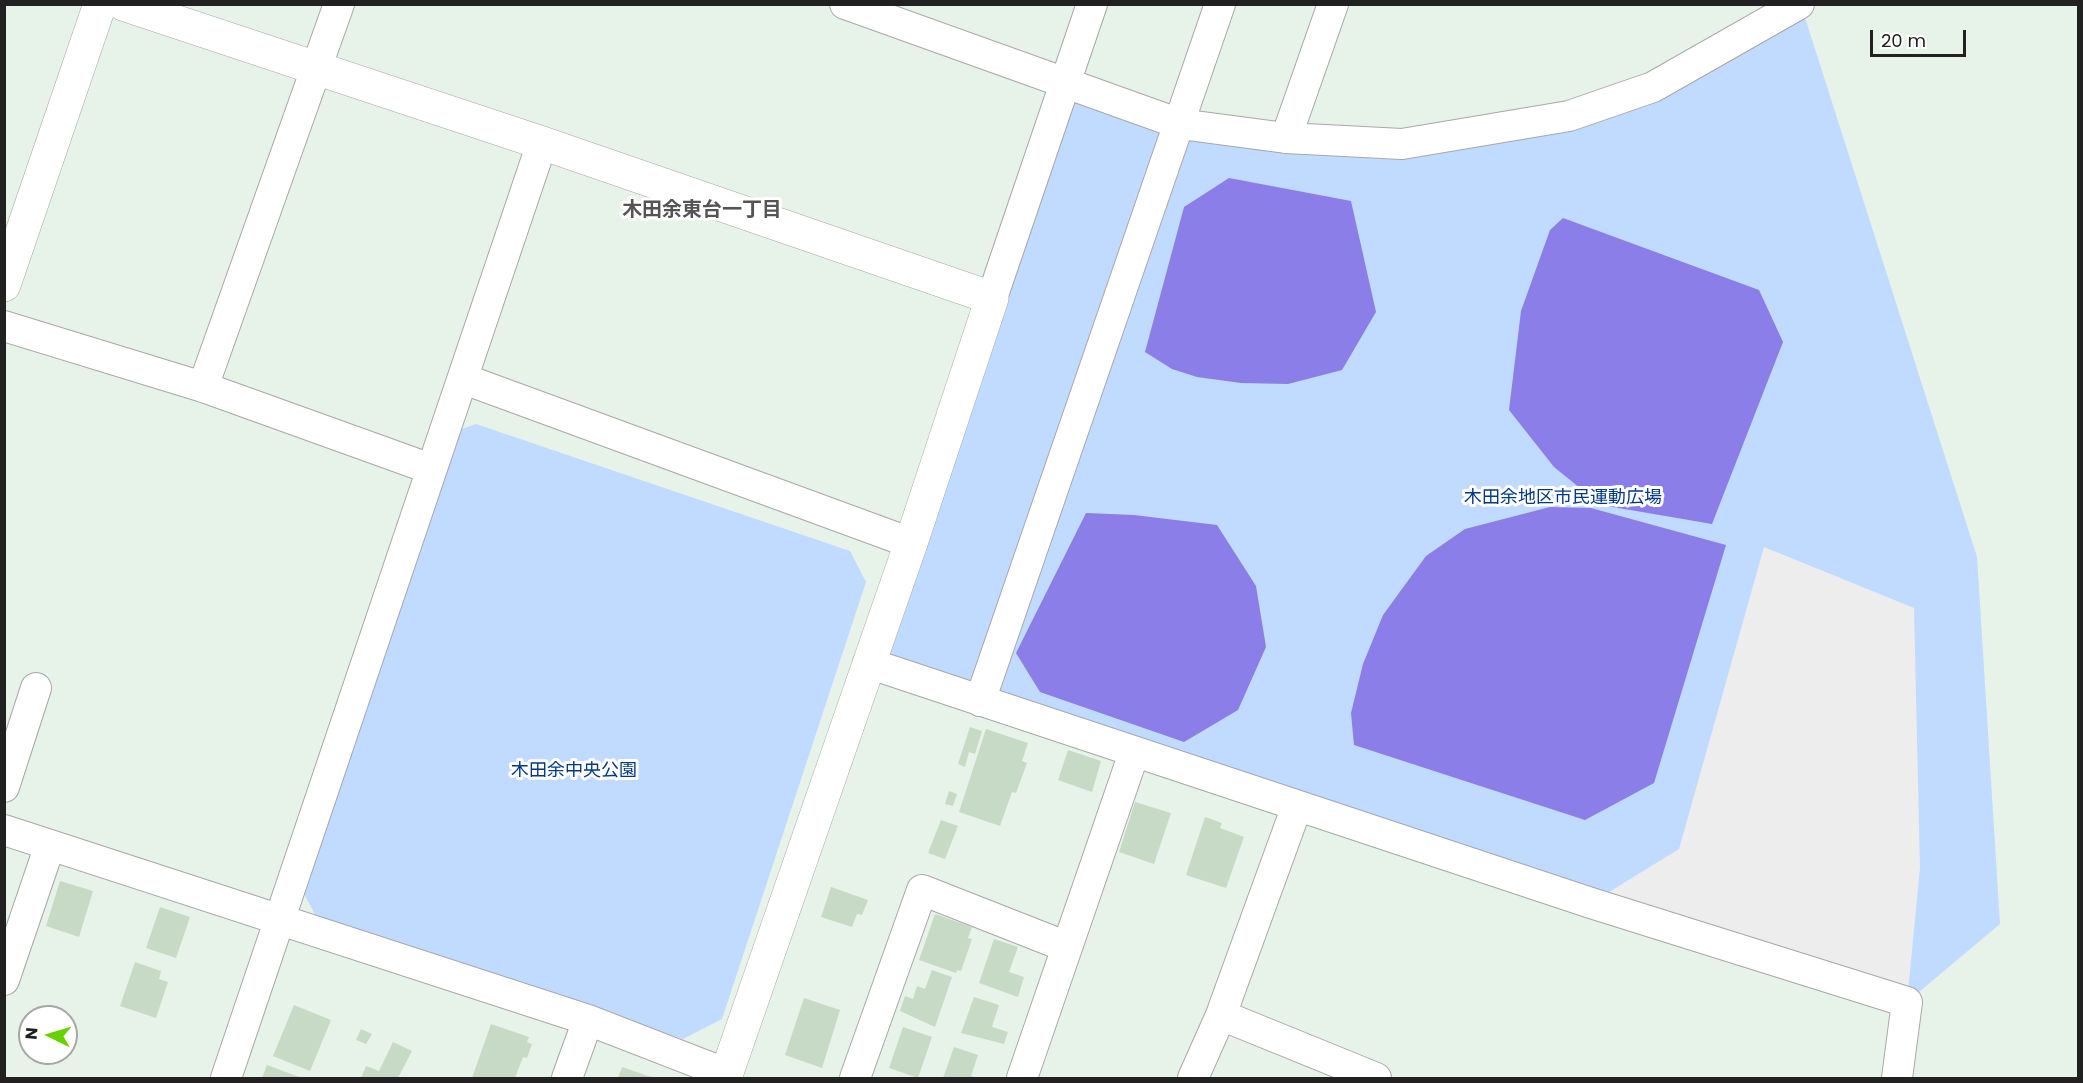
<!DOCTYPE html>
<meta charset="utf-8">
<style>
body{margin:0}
#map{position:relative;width:2083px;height:1083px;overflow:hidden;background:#e7f2e9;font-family:Poppins,sans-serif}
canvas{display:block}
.frame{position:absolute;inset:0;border:6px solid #212121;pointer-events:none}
.north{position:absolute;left:18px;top:1005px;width:60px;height:60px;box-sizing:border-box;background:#fff;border:2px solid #a6a6a6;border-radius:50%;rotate:275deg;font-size:16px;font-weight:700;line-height:24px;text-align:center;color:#212121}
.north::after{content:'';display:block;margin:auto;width:21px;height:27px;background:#66d200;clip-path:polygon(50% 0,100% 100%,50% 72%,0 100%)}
.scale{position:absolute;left:1870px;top:30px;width:96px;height:27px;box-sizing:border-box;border:3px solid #212121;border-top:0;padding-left:8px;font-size:18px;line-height:21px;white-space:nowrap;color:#212121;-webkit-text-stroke:4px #fff;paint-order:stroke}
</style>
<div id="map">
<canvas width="2083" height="1083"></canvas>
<div class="frame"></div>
<div class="north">N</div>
<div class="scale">20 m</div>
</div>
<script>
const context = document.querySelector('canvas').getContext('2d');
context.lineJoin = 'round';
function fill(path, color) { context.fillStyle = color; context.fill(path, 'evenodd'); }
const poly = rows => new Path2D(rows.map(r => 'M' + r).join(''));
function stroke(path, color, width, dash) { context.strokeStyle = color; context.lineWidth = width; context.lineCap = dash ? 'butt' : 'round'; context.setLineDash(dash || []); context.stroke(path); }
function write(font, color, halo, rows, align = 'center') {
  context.font = font + ' Poppins,"Noto Sans JP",sans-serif'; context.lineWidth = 6; context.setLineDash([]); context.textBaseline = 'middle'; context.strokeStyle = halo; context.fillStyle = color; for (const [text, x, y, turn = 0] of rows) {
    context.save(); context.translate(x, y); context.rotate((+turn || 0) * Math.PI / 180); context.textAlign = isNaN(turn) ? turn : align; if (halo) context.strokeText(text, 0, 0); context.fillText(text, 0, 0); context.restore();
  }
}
fill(poly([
 [1801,5,1977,557,2000,924,1907,1002,868,663,1066,81,1180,124,1402,144,1569,116],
 [476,424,850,551,866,582,722,1019,683,1039,317,918,303,892,459,430]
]), '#c1daff');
fill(poly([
 [1229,178,1351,201,1376,312,1342,370,1288,384,1241,383,1197,377,1172,369,1145,352,1184,207],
 [1563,218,1759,290,1783,342,1712,524,1601,505,1554,467,1509,410,1521,311,1550,230],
 [1550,507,1591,508,1726,545,1654,783,1585,820,1354,745,1351,713,1363,664,1383,615,1426,556,1465,529],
 [1086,513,1134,515,1217,525,1256,586,1266,647,1238,710,1184,742,1040,692,1016,653]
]), '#8b7ee8');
fill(poly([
 [1764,547,1914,608,1920,868,1907,1002,1591,903,1679,849]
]), '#ededed');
fill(poly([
 [970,727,982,731,975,754,969,752,965,767,958,764],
 [986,729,1028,743,1022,761,1027,763,1016,793,1012,792,1000,826,959,812],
 [1068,750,1101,761,1092,792,1058,780],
 [949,791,957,794,953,806,945,804],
 [1135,802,1171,813,1154,864,1119,852],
 [1205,817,1222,823,1220,828,1244,837,1226,888,1186,875],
 [941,820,958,826,945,859,928,853],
 [60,881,93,891,79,937,46,926],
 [831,887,868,900,862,915,857,914,852,927,821,917],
 [160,907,190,917,176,958,146,948],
 [935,914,972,927,968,938,972,939,961,971,957,970,956,973,919,960],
 [994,939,1018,947,1009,972,1024,977,1018,997,979,983],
 [135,962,161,971,159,979,168,982,156,1018,120,1006],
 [932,970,952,977,935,1027,900,1011,905,996,913,999,917,986,925,989],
 [974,997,999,1005,992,1027,1008,1032,1004,1044,961,1033],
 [804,998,840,1010,822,1068,785,1055],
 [294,1005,331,1020,310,1071,273,1056],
 [491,1024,529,1037,527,1042,532,1044,527,1058,523,1057,515,1078,472,1078],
 [903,1027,932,1037,918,1078,889,1068],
 [361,1029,372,1034,366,1044,356,1040],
 [393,1042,412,1051,398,1078,361,1078,366,1066,379,1071],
 [954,1047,978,1055,971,1076,978,1078,943,1078],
 [267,1065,302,1078,262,1078],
 [622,1067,654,1078,618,1078]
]), '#c7dac6');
const minor = poly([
 [845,4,1180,124,1286,138,1402,144,1569,116,1653,87,1799,4],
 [1286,138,1333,4],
 [992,298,1092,4],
 [4,326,203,387,431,469],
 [464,379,911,543],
 [203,387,339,4],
 [868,663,1591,903,1907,1002,1897,1078],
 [980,701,1220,4],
 [4,787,36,688],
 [4,830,588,1020,727,1074],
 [4,980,50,845],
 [1221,1015,1376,1078],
 [226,1078,542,143],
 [567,1078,588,1020],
 [855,1078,922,890,1067,947],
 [1022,1078,1134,753],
 [1193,1078,1221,1015,1297,806]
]);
const tertiary = poly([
 [123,4,542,143,992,298,911,543,725,1078],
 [4,285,100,4]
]);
stroke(minor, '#a8a8a8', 32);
stroke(tertiary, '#a8a8a8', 34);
stroke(minor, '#fff', 30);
stroke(tertiary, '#fff', 33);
write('18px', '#01398d', '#fff', [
 ["木田余地区市民運動広場",1563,498],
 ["木田余中央公園",574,771]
]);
write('bold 20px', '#545454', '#fff', [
 ["木田余東台一丁目",702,211]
]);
</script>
